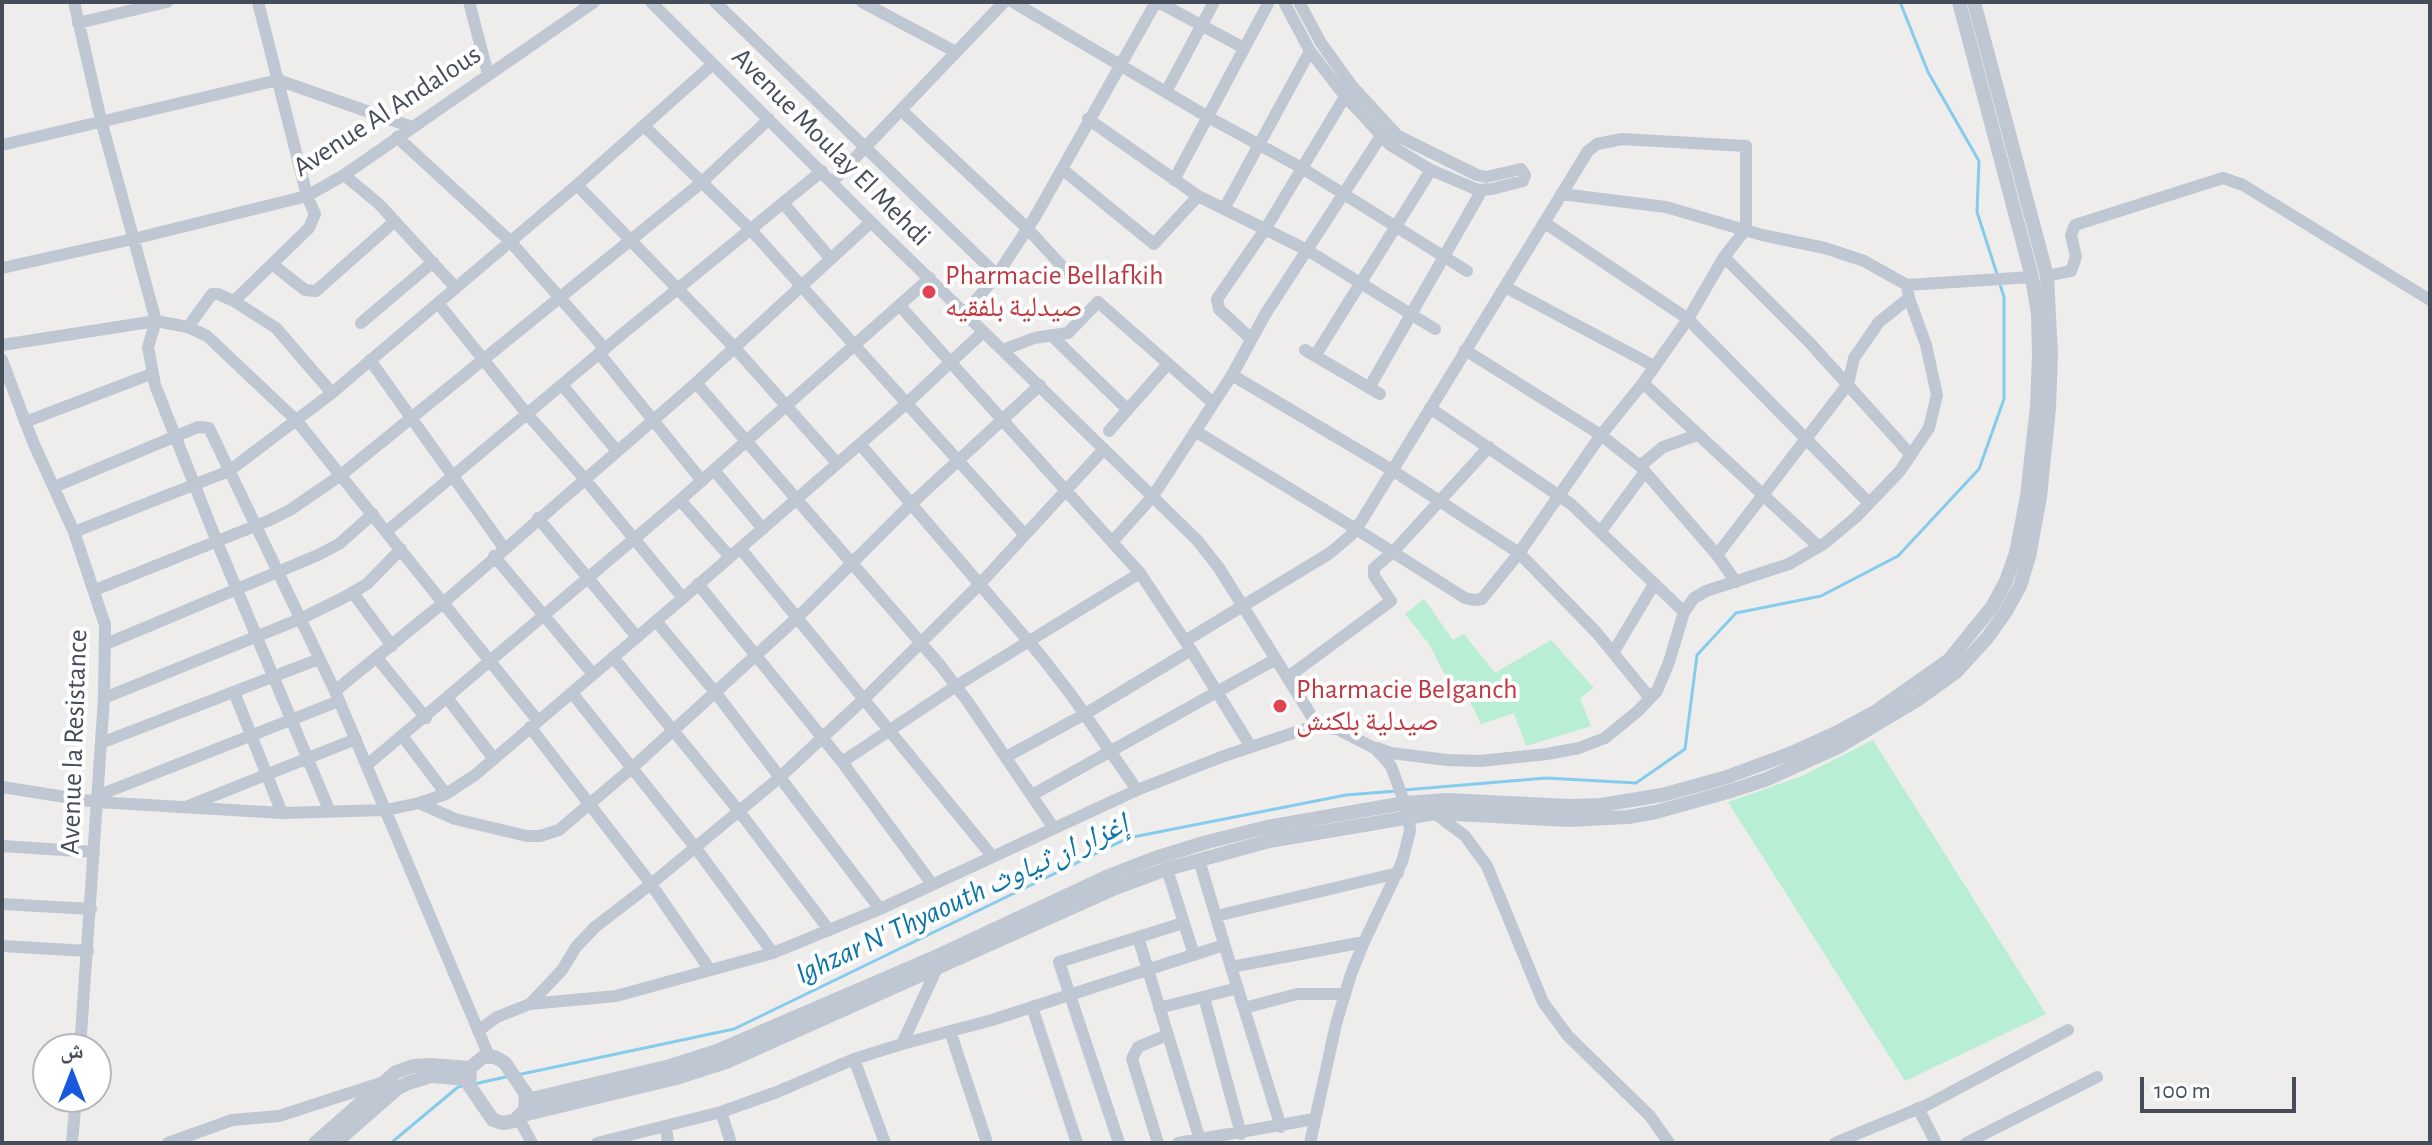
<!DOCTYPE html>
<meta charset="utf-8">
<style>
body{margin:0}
#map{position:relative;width:2432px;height:1145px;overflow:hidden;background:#efecec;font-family:"Alegreya Sans","Noto Naskh Arabic",sans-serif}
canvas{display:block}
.frame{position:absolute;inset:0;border:4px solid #444d59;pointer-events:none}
.north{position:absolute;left:32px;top:1033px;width:80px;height:80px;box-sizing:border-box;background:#fff;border:2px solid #b4b8bd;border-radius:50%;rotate:0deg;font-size:22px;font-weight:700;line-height:32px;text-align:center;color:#444d59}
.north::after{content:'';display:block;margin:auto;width:28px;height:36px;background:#1759dd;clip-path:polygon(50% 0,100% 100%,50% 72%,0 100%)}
.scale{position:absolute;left:2140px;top:1077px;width:156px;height:36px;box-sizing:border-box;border:4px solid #444d59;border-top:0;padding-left:10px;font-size:24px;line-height:28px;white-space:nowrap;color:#444d59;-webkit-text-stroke:6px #fff;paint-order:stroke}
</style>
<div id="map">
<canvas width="2432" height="1145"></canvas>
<div class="frame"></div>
<div class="north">ش</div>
<div class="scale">100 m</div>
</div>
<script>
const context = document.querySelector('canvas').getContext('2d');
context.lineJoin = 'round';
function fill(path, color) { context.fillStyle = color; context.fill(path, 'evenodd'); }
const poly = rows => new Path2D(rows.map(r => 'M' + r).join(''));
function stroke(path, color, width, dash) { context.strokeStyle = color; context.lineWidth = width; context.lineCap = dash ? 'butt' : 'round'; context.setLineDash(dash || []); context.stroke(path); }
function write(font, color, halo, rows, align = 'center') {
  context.font = font + ' "Alegreya Sans","Noto Naskh Arabic",sans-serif'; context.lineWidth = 8; context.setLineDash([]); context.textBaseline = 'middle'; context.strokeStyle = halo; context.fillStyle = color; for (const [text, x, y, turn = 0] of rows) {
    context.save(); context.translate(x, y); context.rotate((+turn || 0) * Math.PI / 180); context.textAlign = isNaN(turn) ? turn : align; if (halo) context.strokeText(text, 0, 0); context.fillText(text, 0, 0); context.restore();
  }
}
fill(poly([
 [1424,599,1453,640,1464,634,1495,673,1551,640,1594,688,1580,698,1591,726,1526,746,1514,713,1481,724,1459,679,1449,683,1429,644,1405,614],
 [1873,740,2046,1014,1905,1081,1728,802,1802,776]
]), '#b8eed3');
stroke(poly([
 [1900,2,1928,72,1979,161,1977,212,1997,274],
 [1404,790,1546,778,1636,783,1685,749,1697,655,1736,613,1821,596,1898,556,1979,469,2004,399,2004,297,1999,281],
 [517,1075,734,1029,1128,838,1346,795,1397,791],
 [474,1084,510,1076],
 [391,1143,458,1087,463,1086]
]), '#85ccec', 3);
stroke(poly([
 [74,2,101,120,156,321,148,347,155,385,217,542,330,812],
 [258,2,307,196,315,214,309,228,234,301,276,328,332,393],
 [469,2,488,74],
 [651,2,871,222,1197,540,1219,568,1317,725],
 [715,2,997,275],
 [862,2,956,52],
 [1013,2,1208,117,1302,168,1467,271],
 [1158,2,1244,48],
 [1284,2,1310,51,1345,96,1390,145,1431,170,1478,190,1492,189,1523,181,1525,175,1521,169,1486,177,1477,175,1398,136,1352,86,1321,43,1299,2],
 [78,23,167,2],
 [1166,92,1214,2],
 [901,110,1027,228,1070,275],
 [1088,119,1198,196,1307,250,1435,329],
 [644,126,751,230,1025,535],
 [397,137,509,240,605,349],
 [2,145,278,80,412,127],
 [1062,169,1154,244,1198,196],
 [344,175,379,204,455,287],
 [1174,180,1269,2],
 [832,182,1004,2],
 [577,185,734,347,837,463],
 [783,203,831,259],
 [1224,209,1310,51],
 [1545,223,1688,319,1869,503],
 [1724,257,1809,342,1911,455],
 [272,264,305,290,316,291,395,221],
 [2,268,133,239,307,196,344,175,594,2],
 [2047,276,2071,271,2076,257,2071,235,2075,225,2223,178,2243,185,2430,300],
 [1907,285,2032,277],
 [1505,287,1654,366],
 [438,303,527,414,584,478,683,598],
 [900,306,1140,573,1191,650,1251,747],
 [965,313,997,275,1035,217,1156,2],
 [361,323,433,262],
 [188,327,212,294,218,294,234,301],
 [1053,337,1128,410],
 [1251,339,1219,309,1217,299,1266,228,1349,90],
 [2,345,156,321,188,327,207,336,296,420,538,721],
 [1003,350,1034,338,1068,333,1098,302,1213,403],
 [1305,350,1380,394],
 [1465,350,1601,435,1640,466,1717,555,1736,582],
 [599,353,702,481],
 [1315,356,1431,170],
 [2,360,33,442,74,532,105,625,104,698,80,1049],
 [370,360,504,548],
 [1232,375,1392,470,1519,553,1596,632,1650,698],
 [696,383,940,665,968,702,1053,827],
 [1643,383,1819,547],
 [562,385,617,451],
 [1369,388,1482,190],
 [1430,408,1571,504,1684,612],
 [25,422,151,374],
 [1109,431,1167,365],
 [860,444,1041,656,1072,696,1137,790],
 [1640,466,1663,447,1697,435],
 [714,470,763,529],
 [54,487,198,427,209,428,335,691,489,1056],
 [680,500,730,557],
 [538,518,637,637],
 [387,531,626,331,822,171],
 [1601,531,1644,473],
 [74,532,229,471,332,393,577,185,713,64],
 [1112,542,1153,496,1232,375,1266,313,1383,133],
 [740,548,992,856],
 [1717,555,1848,384,1854,358,1879,322,1909,298],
 [494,556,593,674],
 [698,584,842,762,932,884],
 [95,590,270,520,290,510,341,475,701,183,769,119],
 [353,593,392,646],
 [656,621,715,692,880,909],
 [1185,641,1330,553,1350,536,1356,529,1362,520,1588,151,1597,144,1622,139,1746,146,1746,229,1724,257,1688,319,1643,383,1601,435,1519,553,1482,599,1474,600,1465,598,1356,529,1195,431],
 [106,644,318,555,339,544,373,514],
 [1613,653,1654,584],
 [613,657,739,811,829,930],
 [377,658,426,718],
 [1288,677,1391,601,1374,576,1374,568,1393,552,1489,447],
 [335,691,443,603,696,383,871,222],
 [234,692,282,813],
 [572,693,695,847,773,953],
 [104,698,300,619,341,599,367,584,401,549],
 [448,699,494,759],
 [530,727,651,884,710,970],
 [403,737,446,794],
 [101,743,319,659],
 [1377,748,1391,753,1447,760,1480,761,1547,754,1579,748,1605,738,1638,711,1657,691,1669,662,1684,612,1694,598,1706,591,1789,564,1825,543,1856,517,1900,471,1929,428,1937,395,1926,345,1909,298,1907,285,1864,261,1825,248,1762,235,1666,207,1561,194],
 [1006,757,1085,714,1191,650],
 [842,762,956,686,1140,573],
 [367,765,680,500,930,278],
 [2,787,97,802,282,813,386,810,419,803,446,794,475,775,683,598,907,403,983,332],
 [1032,795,1276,659],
 [97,796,339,701],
 [419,803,455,819,527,836,540,836,559,830,633,767,798,617,911,504,1040,385],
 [188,806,356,739],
 [1433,812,1465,836,1487,866,1543,1002,1568,1036,1650,1116,1669,1143],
 [2,846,94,852],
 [1199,860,1231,967,1364,942],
 [1167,869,1194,955],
 [2,904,91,909],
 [1216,916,1398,873],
 [1138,937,1200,1140],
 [2,946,88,951],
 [1231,967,1281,1127],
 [1204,997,1241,1134],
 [530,1004,562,970,576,947,595,927,651,884,779,778,865,698,979,585,1104,449],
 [1032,1007,1077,1143],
 [1159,1008,1238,988],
 [1244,1008,1297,994,1345,994],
 [478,1031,497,1017,530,1004,616,996,773,953,880,909,1137,790,1224,756,1317,725,1339,730,1376,749,1383,757,1391,766,1402,796,1409,816,1410,831,1402,862,1364,942,1351,974,1336,1024,1310,1143],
 [950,1031,987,1143],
 [902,1044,992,1020,1224,945],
 [854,1059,885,1143],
 [1918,1108,1936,1143],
 [721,1112,731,1143],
 [519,1119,532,1143],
 [666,1126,668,1143],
 [72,1143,76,1097],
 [168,1143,232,1120,279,1116,381,1083],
 [597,1143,721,1112,777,1092,854,1059,902,1044,937,968],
 [1119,1143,1059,962,1183,923],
 [1158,1143,1132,1059,1138,1047,1167,1035],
 [1178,1143,1314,1119],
 [1835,1143,1927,1105,2068,1030],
 [1966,1143,2097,1077]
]), '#bfc7d2', 12);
stroke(poly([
 [483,1057,495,1057,505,1063,526,1094,525,1110,514,1121,503,1123,493,1120,469,1085,470,1068,483,1057],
 [527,1100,670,1066,717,1051,933,958,1106,877,1155,858,1207,842,1267,827,1405,803,1447,800,1570,806,1601,805,1662,795,1727,777,1794,752,1836,733,1875,712,1949,660,1992,607,2006,581,2016,553,2027,496,2037,406,2039,355,2038,315,2032,277,1959,2],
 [523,1115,676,1078,726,1062,1113,889,1167,869,1269,841,1435,813,1569,820,1628,817,1656,812,1731,791,1767,779,1840,746,1917,700,1956,672,1987,638,2005,613,2020,586,2029,557,2040,497,2049,408,2051,354,2047,276,1974,2],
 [315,1143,396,1072,413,1066,431,1065,470,1068],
 [335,1143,398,1088,408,1083,431,1076,468,1079]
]), '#bfc7d2', 14);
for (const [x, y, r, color] of [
 [929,292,8,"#e0444e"],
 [1280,706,8,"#e0444e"]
]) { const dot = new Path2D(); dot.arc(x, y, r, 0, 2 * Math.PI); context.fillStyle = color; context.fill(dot); stroke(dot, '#fff', 3); }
write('28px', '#444d59', '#fff', [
 ["Avenue Al Andalous",387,111,-33],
 ["Avenue Moulay El Mehdi",831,147,45],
 ["Avenue la Resistance",74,742,-88]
]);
write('28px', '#be3a42', '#fff', [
 ["Pharmacie Bellafkih",945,276],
 ["صيدلية بلفقيه",945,308],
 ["Pharmacie Belganch",1296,690],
 ["صيدلية بلكنش",1296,722]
], 'left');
write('italic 30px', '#0b75a6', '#fff', [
 ["Ighzar N' Thyaouth إغزار ان ثياوث",962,899,-25]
]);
</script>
